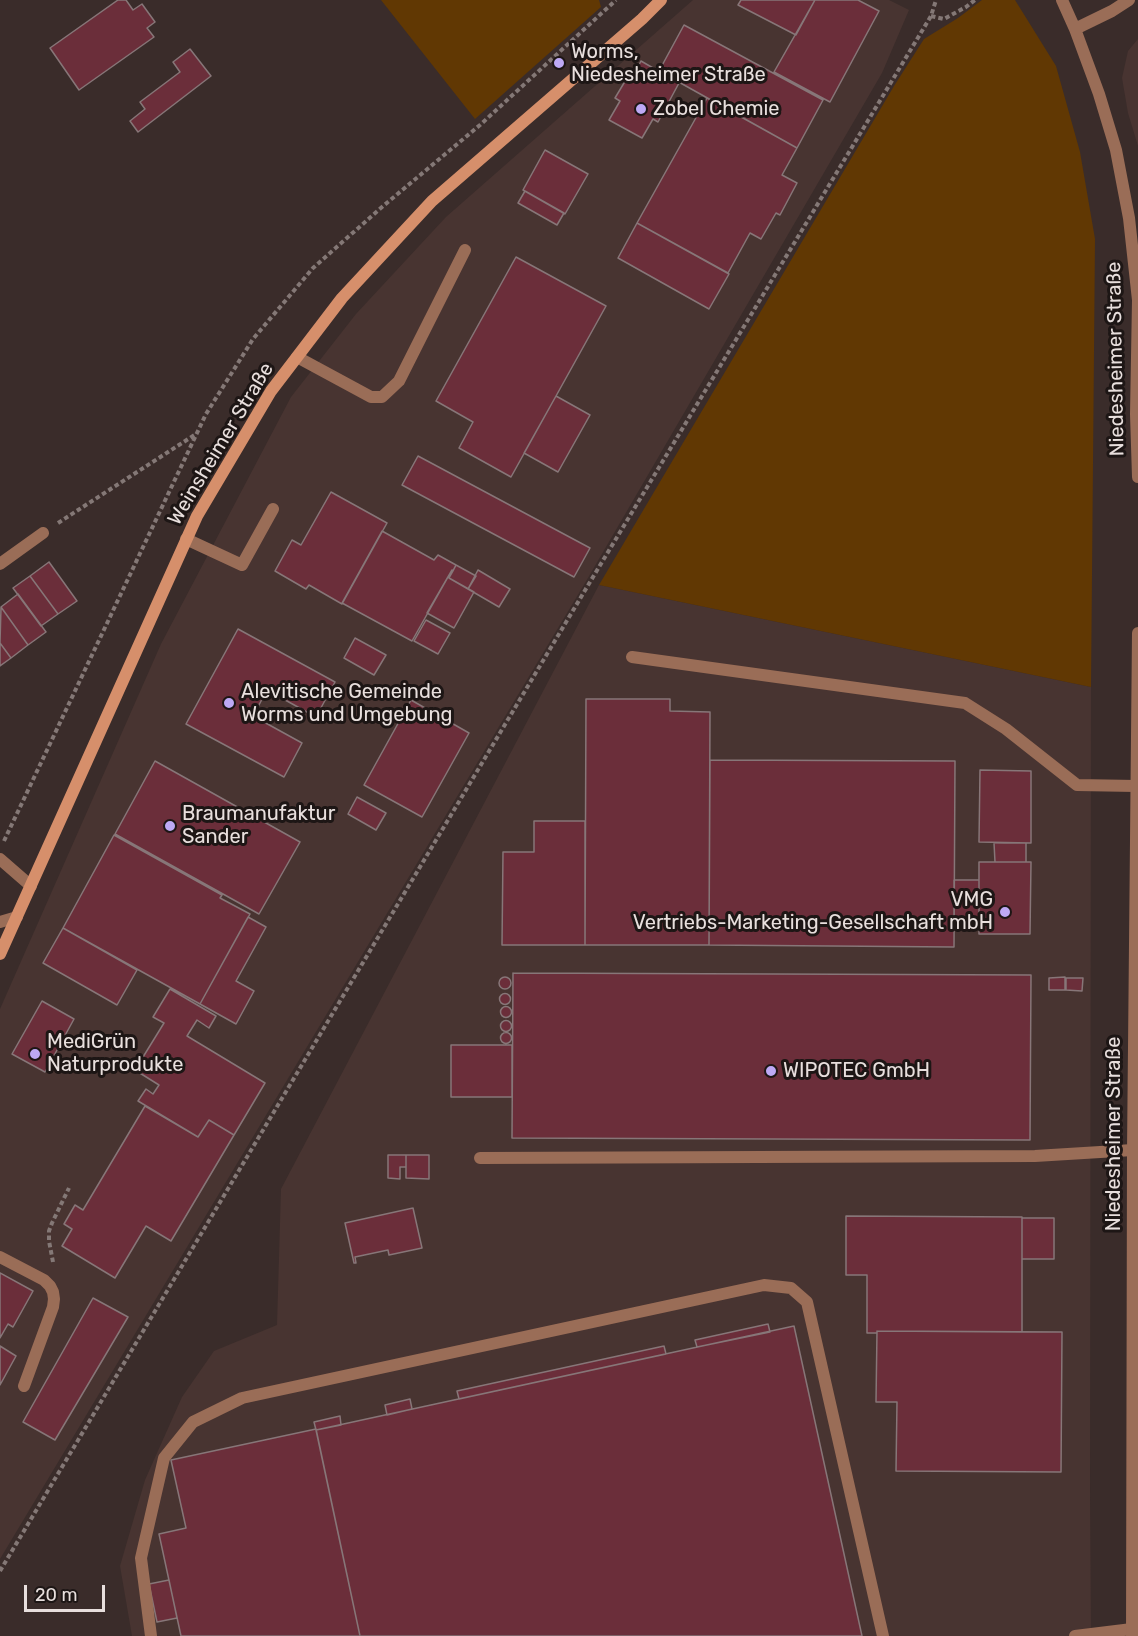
<!DOCTYPE html>
<meta charset="utf-8">
<style>
body{margin:0}
#map{position:relative;width:1138px;height:1636px;overflow:hidden;background:#3a2c2a;font-family:Rubik,sans-serif}
canvas{display:block}
.scale{position:absolute;left:24px;top:1585px;width:81px;height:27px;box-sizing:border-box;border:3px solid #e8dfdd;border-top:0;padding-left:8px;font-size:18px;line-height:21px;white-space:nowrap;color:#e8dfdd;-webkit-text-stroke:4px #1d1615;paint-order:stroke}
</style>
<div id="map">
<canvas width="1138" height="1636"></canvas>
<div class="scale">20 m</div>
</div>
<script>
const context = document.querySelector('canvas').getContext('2d');
context.lineJoin = 'round';
function fill(path, color) { context.fillStyle = color; context.fill(path, 'evenodd'); }
const poly = rows => new Path2D(rows.map(r => 'M' + r).join(''));
function stroke(path, color, width, dash) { context.strokeStyle = color; context.lineWidth = width; context.lineCap = dash ? 'butt' : 'round'; context.setLineDash(dash || []); context.stroke(path); }
function write(font, color, halo, rows, align = 'center') {
  context.font = font + ' Rubik,sans-serif'; context.lineWidth = 6; context.setLineDash([]); context.textBaseline = 'middle'; context.strokeStyle = halo; context.fillStyle = color; for (const [text, x, y, turn = 0] of rows) {
    context.save(); context.translate(x, y); context.rotate((+turn || 0) * Math.PI / 180); context.textAlign = isNaN(turn) ? turn : align; if (halo) context.strokeText(text, 0, 0); context.fillText(text, 0, 0); context.restore();
  }
}
fill(poly([
 [693,0,889,0,909,10,882,73,585,583,0,1559,0,1009,161,644,291,397,356,314,446,217],
 [1138,39,1138,146,1128,113,1122,78,1128,51],
 [599,585,1091,687,1090,1496,1091,1636,132,1636,120,1566,145,1480,182,1397,214,1351,277,1325,281,1189]
]), '#483431');
fill(poly([
 [381,0,599,0,601,7,475,119],
 [982,0,1015,0,1056,66,1080,152,1095,239,1091,687,599,585,894,86,924,39,958,18]
]), '#613803');
const building = poly([
 [118,0,126,0,133,10,142,4,155,22,147,28,154,37,79,90,50,48,118,0],
 [741,0,815,0,796,35,738,5,741,0],
 [815,0,858,0,879,11,830,102,774,72,815,0],
 [684,25,823,100,797,148,659,71,684,25],
 [190,49,211,76,138,132,130,121,145,109,140,102,180,72,173,62,190,49],
 [641,61,679,83,658,122,653,119,642,138,609,120,620,101,615,98,627,78,631,80,641,61],
 [707,98,797,148,782,175,797,183,780,215,776,213,761,239,750,233,728,273,637,223,707,98],
 [545,150,588,174,565,214,523,190,545,150],
 [525,191,564,213,557,225,518,203,525,191],
 [637,223,729,274,709,309,618,258,637,223],
 [516,257,606,306,511,477,459,448,473,422,436,401,516,257],
 [556,396,590,415,558,472,524,453,556,396],
 [418,456,590,548,574,577,402,485,418,456],
 [331,492,387,523,342,604,309,585,306,589,275,571,292,540,301,545,331,492],
 [382,531,434,560,438,555,456,565,453,571,452,570,412,641,342,603,382,531],
 [49,562,77,601,58,614,30,576,49,562],
 [456,565,476,576,468,589,449,578,456,565],
 [452,570,453,571,449,578,474,592,454,628,427,613,452,570],
 [478,570,510,589,499,607,468,589,478,570],
 [30,576,58,614,41,626,13,588,30,576],
 [18,594,46,632,28,645,1,607,18,594],
 [1,607,28,645,11,658,0,643,1,607],
 [426,620,450,633,438,654,414,641,426,620],
 [238,629,335,682,316,717,267,690,253,716,302,743,284,777,186,724,238,629],
 [355,638,386,655,374,675,344,658,355,638],
 [0,643,11,658,0,666,0,643],
 [586,699,670,699,670,711,710,712,709,945,585,945,586,699],
 [411,700,469,733,422,817,364,785,411,700],
 [710,760,955,761,954,947,709,945,710,760],
 [155,761,300,842,259,914,115,834,155,761],
 [980,770,1031,771,1031,843,979,842,980,770],
 [357,797,386,813,376,830,348,814,357,797],
 [534,821,585,821,585,945,502,945,503,852,534,852,534,821],
 [114,835,222,895,220,898,250,914,200,1004,63,928,114,835],
 [994,843,1026,843,1026,862,995,862,994,843],
 [979,862,1031,862,1030,934,979,934,979,862],
 [954,880,979,880,979,895,954,895,954,880],
 [954,895,979,895,979,929,954,929,954,895],
 [248,917,266,927,236,981,254,991,236,1024,200,1004,248,917],
 [63,928,137,970,117,1005,43,963,63,928],
 [513,973,1031,975,1030,1140,512,1138,513,973],
 '499 983a6 6 0 1 1 12 0a6 6 0 1 1-12 0Z',
 [1065,977,1065,990,1049,990,1049,978,1065,977],
 [1066,978,1083,978,1082,991,1066,990,1066,978],
 [170,989,216,1016,209,1028,197,1020,187,1036,265,1083,234,1135,209,1120,198,1137,138,1101,146,1089,153,1094,159,1085,135,1070,164,1023,153,1017,170,989],
 '499.5 999a5.5 5.5 0 1 1 11 0a5.5 5.5 0 1 1-11 0Z',
 [42,1001,74,1019,45,1072,12,1054,42,1001],
 '500.5 1012a5.5 5.5 0 1 1 11 0a5.5 5.5 0 1 1-11 0Z',
 '500.5 1026a5.5 5.5 0 1 1 11 0a5.5 5.5 0 1 1-11 0Z',
 '500.5 1038a5.5 5.5 0 1 1 11 0a5.5 5.5 0 1 1-11 0Z',
 [451,1045,512,1045,512,1097,451,1097,451,1045],
 [145,1106,198,1137,209,1120,234,1135,171,1241,146,1226,115,1278,62,1246,72,1229,64,1224,75,1205,83,1210,145,1106],
 [388,1155,406,1155,406,1167,400,1167,400,1179,388,1178,388,1155],
 [406,1155,429,1155,429,1179,406,1178,406,1155],
 [413,1208,422,1248,389,1255,388,1250,355,1257,356,1263,354,1263,345,1223,413,1208],
 [846,1216,1022,1217,1022,1332,877,1331,877,1333,867,1333,867,1275,846,1275,846,1216],
 [1022,1218,1054,1218,1054,1259,1022,1259,1022,1218],
 [0,1273,33,1291,13,1327,8,1324,0,1338,0,1273],
 [93,1298,128,1317,55,1440,23,1422,93,1298],
 [768,1324,770,1332,697,1347,695,1340,768,1324],
 [794,1326,862,1636,360,1636,316,1430,794,1326],
 [877,1331,1062,1332,1061,1472,896,1471,897,1402,876,1402,877,1331],
 [0,1346,16,1356,0,1385,0,1346],
 [664,1346,666,1354,459,1399,457,1391,664,1346],
 [410,1399,412,1409,387,1415,385,1405,410,1399],
 [340,1416,341,1425,316,1430,314,1422,340,1416],
 [316,1429,360,1636,181,1636,159,1534,186,1528,171,1460,316,1429],
 [169,1580,177,1618,157,1622,149,1584,169,1580]
]);
fill(building, '#6b2e3a');
stroke(building, '#877678', 1.5);
stroke(poly([
 [931,16,944,19,966,7,975,0],
 [58,523,196,434],
 [4,841,206,414,253,339,313,268,382,207,480,125,616,0],
 [53,1262,49,1241,49,1231,52,1223,69,1188],
 [0,1571,590,582,931,16,936,0]
]), '#847876', 4, [4.5, 3]);
stroke(poly([
 [297,357,371,397,382,397,399,381,465,250],
 [186,539,242,565,273,509],
 [0,564,43,533],
 [632,657,965,703,1006,729,1077,785,1136,786],
 [0,922,17,917],
 [480,1158,1035,1156,1133,1150],
 [0,1257,44,1280,50,1286,53,1292,54,1299,53,1307,24,1386],
 [151,1636,141,1558,164,1458,193,1422,242,1398,764,1285,791,1288,807,1302,883,1636],
 [1075,1636,1132,1629]
]), '#9a6d57', 12);
stroke(poly([
 [1062,0,1075,29,1099,94,1116,150,1129,218,1138,300,1136,414,1138,477],
 [1075,29,1112,11,1129,0],
 [0,859,31,886],
 [1132,1636,1133,1150,1138,633]
]), '#9a6d57', 12);
stroke(poly([
 [0,954,197,516,271,391,342,298,432,201,642,19,661,0]
]), '#d68f6b', 12);
for (const [x, y, r, color] of [
 [559,63,6,"#bea9f5"],
 [641,109,6,"#bea9f5"],
 [229,703,6,"#bea9f5"],
 [170,826,6,"#bea9f5"],
 [1005,912,6,"#bea9f5"],
 [35,1054,6,"#bea9f5"],
 [771,1071,6,"#bea9f5"]
]) { const dot = new Path2D(); dot.arc(x, y, r, 0, 2 * Math.PI); context.fillStyle = color; context.fill(dot); stroke(dot, '#1d1615', 2); }
write('20px', '#e8dfdd', '#1d1615', [
 ["Worms,",571,52],
 ["Niedesheimer Straße",571,75],
 ["Zobel Chemie",653,109],
 ["Alevitische Gemeinde",241,692],
 ["Worms und Umgebung",241,715],
 ["Braumanufaktur",182,814],
 ["Sander",182,837],
 ["VMG",993,900,"right"],
 ["Vertriebs-Marketing-Gesellschaft mbH",993,923,"right"],
 ["MediGrün",47,1042],
 ["Naturprodukte",47,1065],
 ["WIPOTEC GmbH",783,1071]
], 'left');
write('20px', '#e8dfdd', '#1d1615', [
 ["Niedesheimer Straße",1116,359,-91],
 ["Weinsheimer Straße",221,444,-59],
 ["Niedesheimer Straße",1114,1134,-90]
]);
</script>
